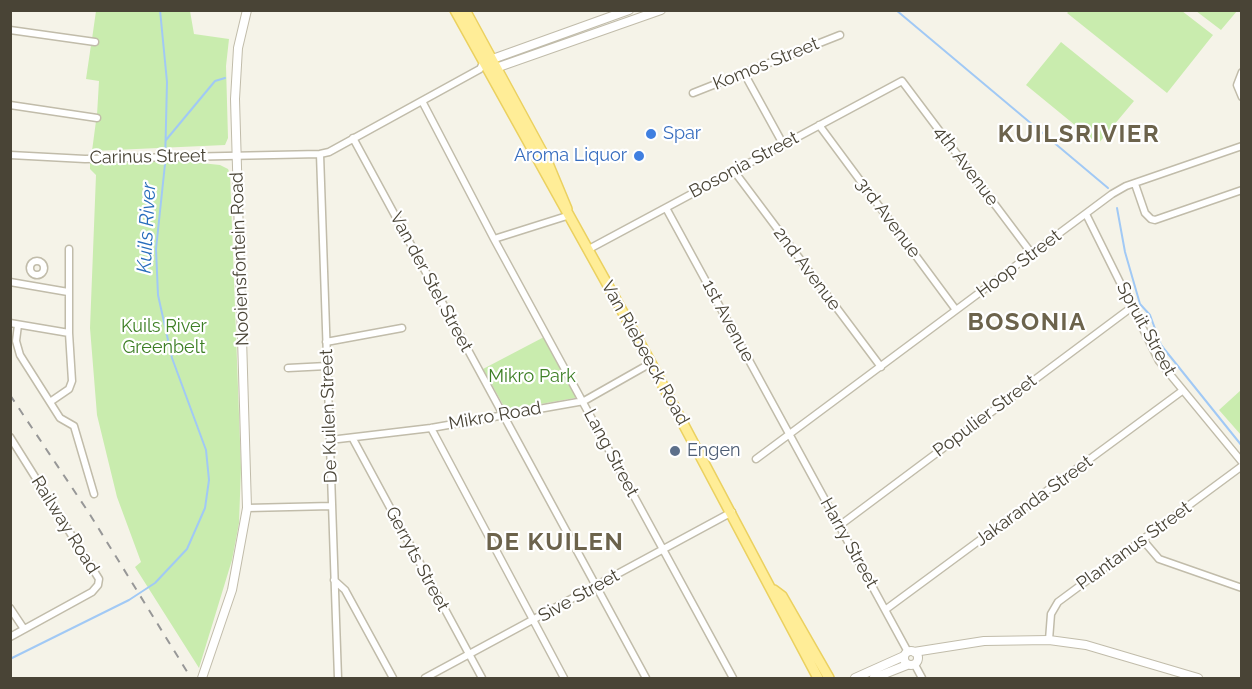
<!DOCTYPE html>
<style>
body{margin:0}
#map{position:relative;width:1252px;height:689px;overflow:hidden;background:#f5f3e8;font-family:Raleway,sans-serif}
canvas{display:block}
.frame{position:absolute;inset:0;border:12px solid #494436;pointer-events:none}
</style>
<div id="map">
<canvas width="1252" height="689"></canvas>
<div class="frame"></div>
</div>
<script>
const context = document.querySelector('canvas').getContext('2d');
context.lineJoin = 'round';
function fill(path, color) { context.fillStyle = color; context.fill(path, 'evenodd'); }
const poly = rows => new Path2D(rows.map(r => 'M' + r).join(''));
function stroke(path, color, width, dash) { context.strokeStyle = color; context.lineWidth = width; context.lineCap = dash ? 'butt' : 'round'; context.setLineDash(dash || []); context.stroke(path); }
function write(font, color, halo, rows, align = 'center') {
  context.font = font + ' Raleway,sans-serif'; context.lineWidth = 4.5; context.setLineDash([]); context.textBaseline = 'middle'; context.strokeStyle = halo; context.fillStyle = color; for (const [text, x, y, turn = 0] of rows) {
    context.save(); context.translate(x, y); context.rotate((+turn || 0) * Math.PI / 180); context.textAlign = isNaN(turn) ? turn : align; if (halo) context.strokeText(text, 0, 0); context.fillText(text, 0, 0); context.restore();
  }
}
fill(poly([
 [1070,10,1182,11,1213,35,1167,93,1067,13],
 [96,11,190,11,194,34,229,39,226,66,228,138,225,145,92,151,96,121,99,122,100,115,97,115,99,81,86,79,91,45,95,46,96,39,92,39],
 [1196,11,1237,11,1221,30],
 [1061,42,1134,101,1098,144,1026,85],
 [182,161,220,165,228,169,230,174,241,468,239,523,232,560,199,668,135,567,141,562,117,497,97,415,90,328,96,175,90,169,90,163],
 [544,337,575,394,575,398,506,410,483,369],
 [1241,390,1241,435,1219,410]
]), '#c9ecae');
stroke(poly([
 [896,10,1108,188],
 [166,140,215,81,225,78],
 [1117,208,1125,252,1140,304,1150,315,1161,345,1242,446],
 [10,659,129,600,155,583,187,549,205,508,209,480,206,450,172,358,158,295,156,249,165,164,167,82,160,10]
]), '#a1c9f5', 2);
const minor = poly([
 [10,30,95,42],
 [1242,72,1237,85,1242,97],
 [744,73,783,144],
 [693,93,840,35],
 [422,101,494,239,733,678],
 [10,105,97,118],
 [819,125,956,310],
 [353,138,646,678],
 [320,154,338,678],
 [10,155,85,159,320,154,329,152,480,69,483,63],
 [734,171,881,367],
 [1135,184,1145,213,1151,219,1155,220,1242,190],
 [666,208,908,652],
 [1086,214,1159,361,1242,462],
 [494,239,570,215],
 [589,249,902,81,1032,254],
 '30 268a7 7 0 1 1 14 0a7 7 0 1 1-14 0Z',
 [10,282,68,292],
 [10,323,69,333],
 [18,325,16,341,20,355,60,418,74,426,94,494],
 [326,342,402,328],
 [288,368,327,366],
 [50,402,69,389,72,381,69,333,69,249],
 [431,428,564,678],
 [10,437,99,579,98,585,92,592,10,637],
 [353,439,482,678],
 [330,440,431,428,584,401,651,363],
 [756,459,1112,194,1126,186,1242,146],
 [247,508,332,506],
 [839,526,1132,307],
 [1142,539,1159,559,1242,588],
 [334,580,345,590,393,678],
 [10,608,24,629],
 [885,610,1182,391],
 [1049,640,1051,614,1058,602,1242,466],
 [915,665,922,678],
 [425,678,732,512]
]);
const tertiary = poly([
 [487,61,629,10],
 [493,69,661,10],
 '904 658a7 7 0 1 1 14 0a7 7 0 1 1-14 0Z',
 [914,652,984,641,1049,640,1086,645,1198,678],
 [202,678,232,590,247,508,235,99,238,48,247,10],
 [855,678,904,656],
 [874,678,907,665]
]);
const primary = poly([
 [455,10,651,363,818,678],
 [465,10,547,161,567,209],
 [774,590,782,596,794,617,829,678]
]);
stroke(minor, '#c1bcaa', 9);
stroke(tertiary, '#c1bcaa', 10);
stroke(primary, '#ebd160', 12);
stroke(minor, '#fff', 6);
stroke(tertiary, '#fff', 8);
stroke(primary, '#ffed97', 9);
stroke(poly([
 [10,395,89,513,191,678]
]), '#979797', 2, [8, 8]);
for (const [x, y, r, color] of [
 [651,134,6,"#3f7fe0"],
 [639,156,6,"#3f7fe0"],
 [675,451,6,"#5c6f8a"]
]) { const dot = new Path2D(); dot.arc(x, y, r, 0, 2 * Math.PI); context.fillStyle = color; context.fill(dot); stroke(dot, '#fff', 2); }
write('18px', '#494436', '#fff', [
 ["Komos Street",766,64,-22],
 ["Carinus Street",148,157,-1],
 ["Bosonia Street",744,165,-28],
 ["4th Avenue",966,166,53],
 ["3rd Avenue",888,218,53],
 ["Nooiensfontein Road",240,259,-92],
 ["Hoop Street",1019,264,-37],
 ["2nd Avenue",807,269,53],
 ["Van der Stel Street",431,282,62],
 ["1st Avenue",728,321,62],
 ["Spruit Street",1146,329,61],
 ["Van Riebeeck Road",645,353,61],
 ["De Kuilen Street",329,416,-92],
 ["Mikro Road",495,416,-10],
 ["Populier Street",985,416,-37],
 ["Lang Street",611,453,62],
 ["Jakaranda Street",1034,501,-36],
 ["Railway Road",65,525,58],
 ["Harry Street",849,543,61],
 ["Plantanus Street",1134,546,-36],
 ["Gerryts Street",417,559,62],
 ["Sive Street",579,596,-29]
]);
write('18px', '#366cbe', '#fff', [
 ["Spar",663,134],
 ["Aroma Liquor",627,156,"right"]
], 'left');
write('18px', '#3d7f25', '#fff', [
 ["Kuils River",164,327],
 ["Greenbelt",164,348],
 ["Mikro Park",532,377]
]);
write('18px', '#4e5e75', '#fff', [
 ["Engen",687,451]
], 'left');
write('italic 20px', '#286dbc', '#fff', [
 ["Kuils River",147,228,-87]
]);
context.letterSpacing = '1.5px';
write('bold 24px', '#6c634c', '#fff', [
 ["KUILSRIVIER",1079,135],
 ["BOSONIA",1027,323],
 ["DE KUILEN",555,543]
]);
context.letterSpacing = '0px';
</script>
